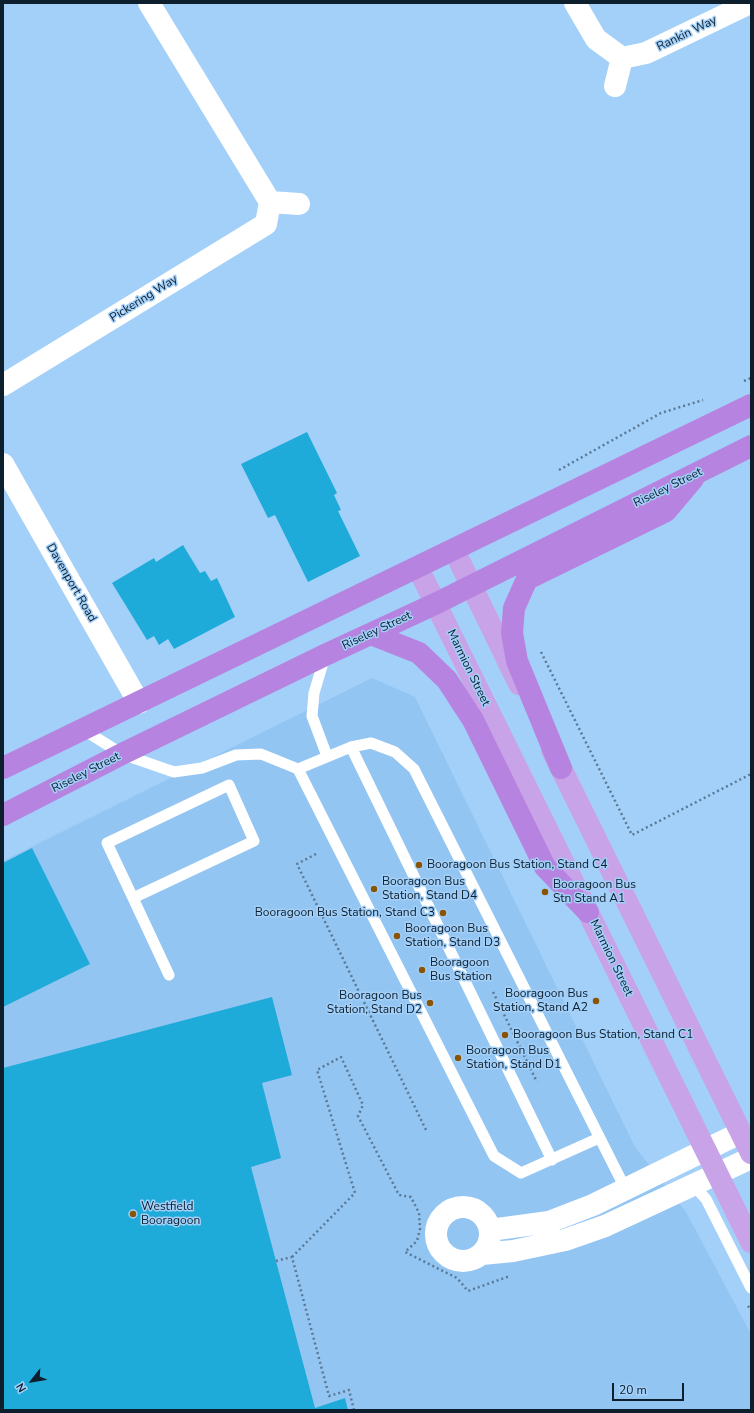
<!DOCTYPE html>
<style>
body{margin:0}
#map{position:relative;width:754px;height:1413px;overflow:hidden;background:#a3d0f9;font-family:"Nunito Sans",sans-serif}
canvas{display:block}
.frame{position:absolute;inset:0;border:4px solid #0d1e2d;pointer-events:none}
.north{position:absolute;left:12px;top:1361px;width:40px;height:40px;-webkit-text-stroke:3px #a3d0f9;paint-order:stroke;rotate:239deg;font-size:11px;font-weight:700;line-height:16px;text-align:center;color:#0d1e2d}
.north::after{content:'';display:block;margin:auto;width:14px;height:18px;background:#0d1e2d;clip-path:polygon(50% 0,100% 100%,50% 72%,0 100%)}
.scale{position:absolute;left:612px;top:1383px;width:72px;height:18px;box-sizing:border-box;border:2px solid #0d1e2d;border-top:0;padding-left:5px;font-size:12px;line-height:14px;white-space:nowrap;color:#0d1e2d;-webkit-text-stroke:3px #a3d0f9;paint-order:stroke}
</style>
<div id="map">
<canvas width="754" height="1413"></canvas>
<div class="frame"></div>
<div class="north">N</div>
<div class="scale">20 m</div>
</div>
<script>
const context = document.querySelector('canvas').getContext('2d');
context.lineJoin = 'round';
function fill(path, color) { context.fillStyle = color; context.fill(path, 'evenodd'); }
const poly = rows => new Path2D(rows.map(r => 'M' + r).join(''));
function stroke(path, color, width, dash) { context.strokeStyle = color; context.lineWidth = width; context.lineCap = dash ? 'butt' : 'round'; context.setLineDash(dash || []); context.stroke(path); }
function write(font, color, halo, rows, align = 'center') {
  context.font = font + ' "Nunito Sans",sans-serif'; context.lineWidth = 3; context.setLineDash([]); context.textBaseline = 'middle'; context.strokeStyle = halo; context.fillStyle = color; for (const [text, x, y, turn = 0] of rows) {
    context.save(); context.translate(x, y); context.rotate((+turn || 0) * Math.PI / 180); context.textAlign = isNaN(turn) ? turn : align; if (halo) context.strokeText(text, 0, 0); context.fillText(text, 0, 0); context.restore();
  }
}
fill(poly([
 [372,678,415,697,635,1147,686,1212,751,1334,751,1410,3,1410,3,861]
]), '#93c5f3');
fill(poly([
 [307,432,337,493,334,495,341,510,338,511,360,556,308,582,275,515,268,518,241,464],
 [183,545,200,573,205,571,211,581,217,578,235,617,174,649,168,639,159,645,154,636,147,640,112,583,154,558,156,562],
 [32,848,90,964,3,1007,3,863],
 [272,997,292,1075,262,1083,281,1158,251,1167,315,1408,345,1398,348,1410,3,1410,3,1068]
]), '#1fabd9');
stroke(poly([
 [744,381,751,378],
 [559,470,661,413,703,400],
 [541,652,632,835,751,774],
 [316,854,297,864,427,1132],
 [493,992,537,1082],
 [292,1257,355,1193,317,1070,341,1057,363,1105,358,1116,399,1195,411,1197,419,1213,420,1229,417,1241,405,1252,457,1278,468,1291,510,1276],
 [276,1261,292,1257,329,1396,349,1390,354,1410],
 [748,1306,751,1310]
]), '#5a7995', 2.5, [2, 3]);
stroke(poly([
 [325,656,314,693,312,716,327,756],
 [84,730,122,754,174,772,202,768,236,755,261,754,298,769,494,1156,521,1173,599,1138],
 [351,747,552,1160],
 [298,769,351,747,371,743,395,752,414,769,625,1188],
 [133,898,254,841,229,785,107,843,133,898,169,975],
 [693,1185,706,1199,751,1288]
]), '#fff', 11);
stroke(poly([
 [575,3,596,39,622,58,646,53,750,3],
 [615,86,622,58],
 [270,202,299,204],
 [3,385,266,224,270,202,149,3],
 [3,464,139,703],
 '436 1234a27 27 0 1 1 54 0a27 27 0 1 1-54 0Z',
 [490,1230,549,1222,593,1205,740,1133],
 [482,1254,513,1251,565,1240,605,1226,751,1158]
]), '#fff', 22);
stroke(poly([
 [454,550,519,684],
 [418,568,751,1242],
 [552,750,751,1153]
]), '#c8a3e8', 22);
stroke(poly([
 [371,634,419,653,447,680,473,720,545,867,588,912],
 [3,768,751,405],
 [561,768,517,661,512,633,514,608,527,579,666,511,693,479],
 [3,815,122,754,325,655,437,603,751,446]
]), '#b684e0', 22);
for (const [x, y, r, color] of [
 [419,865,4,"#8a5405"],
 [374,889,4,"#8a5405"],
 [545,892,4,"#8a5405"],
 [443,913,4,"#8a5405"],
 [397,936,4,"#8a5405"],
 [422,970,4,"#8a5405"],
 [596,1001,4,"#8a5405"],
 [430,1003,4,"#8a5405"],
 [505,1035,4,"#8a5405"],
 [458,1058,4,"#8a5405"],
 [133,1214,4,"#8a5405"]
]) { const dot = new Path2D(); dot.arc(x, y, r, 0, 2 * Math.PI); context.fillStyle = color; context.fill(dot); stroke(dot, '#a3d0f9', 1.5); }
write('12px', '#0d1e2d', '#a3d0f9', [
 ["Rankin Way",687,34,-26],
 ["Pickering Way",144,299,-32],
 ["Riseley Street",668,488,-26],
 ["Davenport Road",71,583,60],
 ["Riseley Street",377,631,-25],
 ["Marmion Street",468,668,64],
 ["Riseley Street",86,773,-27],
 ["Marmion Street",611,958,64]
]);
write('12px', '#0d1e2d', '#a3d0f9', [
 ["Booragoon Bus Station, Stand C4",427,865],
 ["Booragoon Bus",382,882],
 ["Station, Stand D4",382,896],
 ["Booragoon Bus",553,885],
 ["Stn Stand A1",553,899],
 ["Booragoon Bus Station, Stand C3",435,913,"right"],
 ["Booragoon Bus",405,929],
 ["Station, Stand D3",405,943],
 ["Booragoon",430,963],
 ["Bus Station",430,977],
 ["Booragoon Bus",588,994,"right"],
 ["Station, Stand A2",588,1008,"right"],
 ["Booragoon Bus",422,996,"right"],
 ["Station, Stand D2",422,1010,"right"],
 ["Booragoon Bus Station, Stand C1",513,1035],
 ["Booragoon Bus",466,1051],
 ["Station, Stand D1",466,1065],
 ["Westfield",141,1207],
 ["Booragoon",141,1221]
], 'left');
</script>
